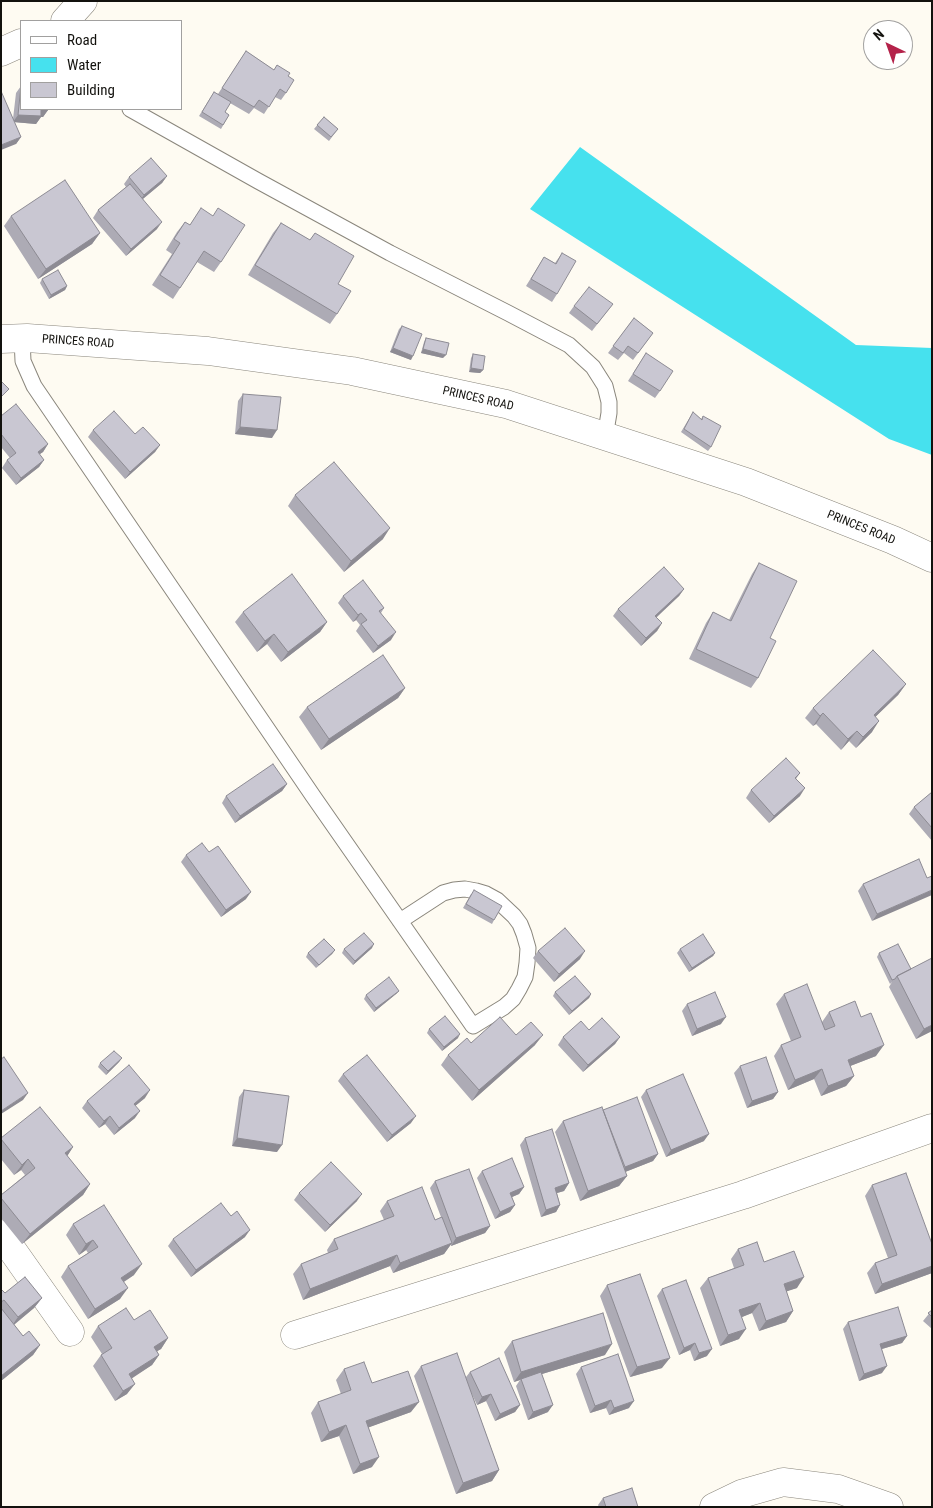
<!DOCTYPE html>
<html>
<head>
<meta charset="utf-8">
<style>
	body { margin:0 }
	#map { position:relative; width:933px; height:1508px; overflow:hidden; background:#fefbf2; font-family:"Roboto Condensed",sans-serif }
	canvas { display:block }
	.frame { position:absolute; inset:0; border:2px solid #13120e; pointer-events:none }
	.legend { position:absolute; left:20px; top:20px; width:162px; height:90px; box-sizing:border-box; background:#fff; border:1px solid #a1a09f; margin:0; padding:6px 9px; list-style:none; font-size:15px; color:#13120e }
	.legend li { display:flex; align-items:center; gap:10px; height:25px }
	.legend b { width:25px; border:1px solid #a1a09f }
	.north { position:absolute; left:863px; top:20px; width:50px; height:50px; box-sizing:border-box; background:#fff; border:1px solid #a1a09f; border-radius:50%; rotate:318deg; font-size:14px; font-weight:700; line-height:20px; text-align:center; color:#13120e }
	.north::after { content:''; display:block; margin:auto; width:18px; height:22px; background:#b4224a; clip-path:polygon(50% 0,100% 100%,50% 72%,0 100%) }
</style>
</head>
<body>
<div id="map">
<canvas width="933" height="1508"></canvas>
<div class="frame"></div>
<ul class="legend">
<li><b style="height:6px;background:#fff"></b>Road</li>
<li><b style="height:14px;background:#46e1ee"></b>Water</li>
<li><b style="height:14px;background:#c9c7d2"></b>Building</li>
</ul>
<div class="north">N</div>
</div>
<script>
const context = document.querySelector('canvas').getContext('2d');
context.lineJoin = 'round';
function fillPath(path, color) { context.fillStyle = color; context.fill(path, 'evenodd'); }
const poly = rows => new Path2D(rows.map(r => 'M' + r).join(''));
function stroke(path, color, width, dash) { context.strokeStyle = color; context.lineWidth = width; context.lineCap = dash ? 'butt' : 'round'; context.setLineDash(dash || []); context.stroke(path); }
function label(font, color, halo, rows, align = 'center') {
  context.font = font + ' "Roboto Condensed",sans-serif'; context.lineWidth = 4.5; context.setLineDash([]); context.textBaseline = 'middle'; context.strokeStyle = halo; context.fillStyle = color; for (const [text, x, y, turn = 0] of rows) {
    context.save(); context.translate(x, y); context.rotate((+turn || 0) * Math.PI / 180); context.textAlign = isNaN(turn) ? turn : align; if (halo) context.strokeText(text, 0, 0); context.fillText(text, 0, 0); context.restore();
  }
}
const water = poly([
	[580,147,856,345,932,348,932,455,889,439,530,209]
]);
const service = poly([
	[130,109,258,181,390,253,508,313,569,345,593,367,605,386,609,402,609,413,607,425,602,435],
	[22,338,23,361,34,386,313,796,400,921,473,1026,504,1007,513,999,519,989,525,977,527,963,528,948,524,934,520,924,514,916,497,900,486,894,476,891,465,889,454,890,443,893,400,921]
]);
const minor = poly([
	[65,21,83,1],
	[1,52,21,43],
	[1,1234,70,1332],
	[295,1335,743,1195,932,1128],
	[714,1507,741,1494,783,1482,838,1489,889,1507]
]);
const primary = poly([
	[1,339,27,338,208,351,352,371,506,404,746,482,893,540,932,558]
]);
const wall = poly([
	[246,51,274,70,277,65,288,76,286,93,281,100,275,97,264,114,254,108,249,114,230,103,225,112,229,115,221,129,199,116,214,92,218,94],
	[21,86,48,110,43,117,41,117,36,124,14,122,21,137,16,144,13,119,16,93],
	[324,117,338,129,329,141,314,129],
	[167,176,162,183,143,199,157,229,126,256,93,218,98,210,126,187,124,184,129,177],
	[201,208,221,262,214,272,197,262,173,299,152,285,172,254,166,250,177,232,185,222,190,225],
	[11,216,100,233,92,244,38,279,4,226],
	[281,223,310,240,315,233,338,284,337,314,330,324,248,275,273,233],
	[562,253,557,294,552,302,526,286,544,257,555,263],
	[42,279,67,286,65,290,49,299,40,283],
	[613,304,592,331,569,313,574,306],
	[634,318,653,333,633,360,624,353,618,360,608,353],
	[402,326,411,360,390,352,399,329],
	[426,338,443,358,421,353,424,342],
	[646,353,660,391,655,398,628,381],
	[473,354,483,370,480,373,469,372,471,358],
	[243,394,272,438,235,434,238,401],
	[693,412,701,419,703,416,711,447,708,451,681,432],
	[1,416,48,444,43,452,39,454,44,460,39,467,16,485,2,468,7,460,10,458,1,447],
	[93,430,135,434,160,445,155,452,125,479,88,437],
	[295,495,383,539,344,572,288,506],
	[759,563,770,638,758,678,751,688,689,659,706,623,713,612,729,620,752,574],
	[684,589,679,596,656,618,662,623,657,631,641,646,613,616,618,609],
	[343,596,384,608,381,613,391,640,373,653,356,631,360,625,356,620,353,622,338,603],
	[243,612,327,622,320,632,281,662,267,644,257,652,235,622],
	[906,684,898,695,875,717,872,732,856,748,849,741,841,750,816,724,813,726,805,718,813,708],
	[405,688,398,698,321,750,299,717,307,707],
	[800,773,796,779,800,796,769,823,746,798,751,790],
	[287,784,282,791,235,823,222,803,226,796],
	[932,792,932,841,909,814,914,807],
	[209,852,246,899,221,917,181,862,186,855],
	[919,859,872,921,858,891,863,884],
	[471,894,494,920,492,924,463,908],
	[372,948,353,965,342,953,344,949],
	[680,949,715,953,713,956,689,972,677,953],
	[335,950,332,954,316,968,306,957,308,953],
	[538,951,580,959,554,982,533,958],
	[879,953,911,969,932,1031,916,1039,889,987,892,982,890,984,877,957],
	[399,991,396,994,374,1012,364,999,366,995],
	[555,992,591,994,589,998,569,1015,553,996],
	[784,994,822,1022,829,1012,876,1056,850,1066,854,1076,846,1086,821,1096,814,1079,788,1090,774,1056,781,1045,791,1041,776,1004],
	[687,1004,721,1024,692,1036,682,1011],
	[429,1029,458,1038,442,1051,427,1033],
	[589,1030,620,1037,615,1044,583,1072,558,1045,563,1037],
	[516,1035,535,1045,472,1101,441,1065,448,1055,471,1043],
	[122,1058,119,1062,106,1075,98,1067,100,1063],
	[740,1066,778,1092,773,1099,747,1108,734,1073],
	[343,1074,411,1123,387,1142,338,1081],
	[244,1090,277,1152,232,1146,239,1097],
	[646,1090,704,1141,666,1157,641,1097],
	[145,1098,135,1106,135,1118,114,1135,105,1124,99,1128,82,1108,87,1101],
	[603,1110,658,1154,653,1161,625,1172,627,1176,619,1186,580,1201,555,1132,563,1121],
	[1,1138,73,1147,67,1156,90,1184,83,1195,22,1244,1,1218,1,1195,25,1175,21,1170,14,1175,1,1159],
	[525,1138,569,1183,564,1191,557,1193,560,1205,556,1212,541,1217,520,1145],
	[482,1171,524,1187,519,1194,512,1197,515,1205,510,1212,495,1219,477,1178],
	[435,1181,490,1226,485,1233,451,1246,451,1244,444,1254,393,1273,390,1266,303,1300,293,1274,301,1264,328,1253,327,1250,334,1239,384,1220,380,1211,387,1201,435,1220,441,1217,430,1188],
	[872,1185,932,1244,932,1273,875,1294,867,1273,875,1263,888,1258,865,1196],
	[299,1193,357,1201,325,1232,294,1200],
	[104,1205,134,1275,124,1282,120,1299,88,1319,61,1277,68,1266,88,1253,86,1250,79,1255,66,1235,73,1224],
	[245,1237,191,1277,168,1246,173,1239],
	[738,1249,764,1262,797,1288,786,1291,793,1311,786,1322,759,1331,752,1313,742,1317,739,1339,720,1346,700,1288,708,1278,734,1268,731,1259],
	[607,1285,662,1368,630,1377,600,1296],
	[1,1289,5,1293,42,1298,34,1308,14,1325,23,1336,40,1345,33,1355,1,1381],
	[662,1289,707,1356,694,1361,690,1350,679,1355,657,1296],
	[932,1310,932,1329,923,1321],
	[134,1320,168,1338,161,1349,157,1351,159,1355,152,1365,131,1378,127,1394,115,1401,93,1366,101,1355,102,1354,91,1337,98,1326],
	[848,1322,907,1336,902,1343,882,1349,882,1373,859,1381,843,1329],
	[512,1341,605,1355,542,1374,548,1412,528,1420,516,1386,520,1380,514,1382,504,1352],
	[421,1366,466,1377,470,1372,520,1405,515,1412,495,1421,486,1401,477,1405,471,1392,499,1470,492,1481,456,1494,414,1376],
	[581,1367,629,1408,609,1415,606,1408,590,1413,576,1374],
	[344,1369,372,1383,411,1412,369,1427,372,1467,353,1474,339,1436,321,1442,311,1413,318,1402,341,1394,336,1380],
	[603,1498,638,1507,599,1507,598,1505]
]);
const shadedWall = poly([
	[41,109,48,110,43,117,41,117,36,124,13,122,18,115],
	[21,137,16,144,1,150,1,145],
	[167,176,162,183,139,202,144,195],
	[162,222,157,229,126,256,131,249],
	[100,233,92,244,38,279,46,269],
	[67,286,65,290,49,299,51,295],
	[393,348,413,356,411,360,390,352],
	[423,349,446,355,443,358,421,353],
	[471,368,483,370,480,373,469,372],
	[240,427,277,430,272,438,235,434],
	[48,444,43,452,33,459,38,452],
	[160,445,155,452,125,479,130,472],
	[44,460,39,467,16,485,21,478],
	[390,528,383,539,344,572,351,561],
	[684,589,679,596,650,623,655,616],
	[361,613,356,620,353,622,358,615],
	[327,622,320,632,281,662,288,652],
	[662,623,657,631,641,646,646,638],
	[396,632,391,640,373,653,378,646],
	[274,634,267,644,257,652,265,641],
	[906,684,898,695,866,726,874,715],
	[405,688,398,698,321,750,329,739],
	[823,713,816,724,813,726,820,716],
	[879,721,872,732,856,748,863,737],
	[857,731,849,741,841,750,848,739],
	[287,784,282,791,235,823,240,816],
	[805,788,800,796,769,823,774,816],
	[932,890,932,895,872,921,877,914],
	[251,892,246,899,221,917,226,910],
	[374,944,372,948,353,965,355,961],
	[335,950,332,954,316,968,319,965],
	[585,951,580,959,554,982,559,974],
	[715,953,713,956,689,972,692,968],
	[399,991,396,994,374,1012,376,1008],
	[591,994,589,998,569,1015,572,1011],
	[726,1017,721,1024,692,1036,697,1029],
	[932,1025,932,1031,916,1039,924,1029],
	[460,1034,458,1038,442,1051,444,1047],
	[543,1035,535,1045,472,1101,479,1090],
	[620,1037,615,1044,583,1072,588,1065],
	[884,1045,876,1056,840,1070,848,1060],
	[122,1058,119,1062,106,1075,108,1071],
	[822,1069,814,1079,788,1090,795,1080],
	[854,1076,846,1086,821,1096,828,1086],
	[150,1090,145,1098,129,1111,134,1104],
	[778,1092,773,1099,747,1108,752,1101],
	[28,1093,23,1100,1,1114,1,1111],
	[140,1111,135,1118,114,1135,119,1128],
	[110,1116,105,1124,99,1128,104,1121],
	[416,1116,411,1123,387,1142,392,1135],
	[709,1134,704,1141,666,1157,671,1150],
	[237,1138,282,1145,277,1152,232,1146],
	[73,1147,66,1158,65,1153],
	[658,1154,653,1161,620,1174,625,1167],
	[28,1159,21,1170,14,1175,22,1165],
	[627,1176,619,1186,580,1201,588,1191],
	[569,1183,564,1191,550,1195,555,1188],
	[90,1184,83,1195,22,1244,30,1234],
	[524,1187,519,1194,505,1200,510,1193],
	[362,1194,357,1201,325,1232,330,1225],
	[515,1205,510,1212,495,1219,500,1212],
	[560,1205,556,1212,541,1217,546,1210],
	[490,1226,485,1233,451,1246,456,1238],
	[250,1230,245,1237,191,1277,196,1270],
	[93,1240,86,1250,79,1255,86,1244],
	[452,1243,444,1254,393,1273,400,1263],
	[397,1255,390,1266,303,1300,310,1289],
	[142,1264,134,1275,114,1288,121,1278],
	[932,1266,932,1273,875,1294,882,1284],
	[804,1277,797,1288,776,1295,784,1284],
	[128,1288,120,1299,88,1319,95,1309],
	[42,1298,34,1308,11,1327,18,1317],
	[760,1303,752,1313,732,1321,739,1310],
	[793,1311,786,1322,759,1331,766,1321],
	[746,1329,739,1339,720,1346,728,1335],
	[907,1336,902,1343,875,1351,880,1344],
	[168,1338,161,1349,147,1357,154,1347],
	[695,1343,690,1350,679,1355,684,1348],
	[612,1344,605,1355,522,1380,521,1379,520,1380,514,1382,521,1372],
	[40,1345,33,1355,1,1381,1,1376],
	[712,1349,707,1356,694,1361,699,1353],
	[159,1355,152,1365,122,1385,129,1374],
	[670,1358,662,1368,630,1377,637,1367],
	[887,1366,882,1373,859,1381,864,1374],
	[135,1384,127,1394,115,1401,123,1391],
	[491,1394,486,1401,477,1405,482,1397],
	[611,1400,606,1408,590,1413,595,1406],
	[634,1401,629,1408,609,1415,614,1408],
	[419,1402,411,1412,359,1431,366,1421],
	[520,1405,515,1412,495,1421,500,1414],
	[553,1405,548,1412,528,1420,533,1412],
	[346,1425,339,1436,321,1442,329,1432],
	[379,1457,372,1467,353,1474,360,1464],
	[499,1470,492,1481,456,1494,463,1483]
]);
const building = poly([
	[246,51,274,70,277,65,290,73,288,76,294,80,286,93,280,89,269,107,259,100,254,107,222,88,246,51],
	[21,86,21,109,48,109,48,110,41,109,41,116,18,115,21,86],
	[1,91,21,137,1,145,1,91],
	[214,92,231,102,225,112,229,115,223,125,202,112,214,92],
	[324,117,338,129,331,137,317,125,324,117],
	[151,158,167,176,144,195,129,177,151,158],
	[65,180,100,233,46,269,11,216,65,180],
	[130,184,162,222,131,249,98,210,130,184],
	[201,208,213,216,218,208,245,225,221,262,204,251,180,288,160,275,180,243,174,239,185,222,190,225,201,208],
	[281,223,310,240,315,233,354,256,338,284,351,291,337,314,255,265,281,223],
	[562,253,576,261,557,294,531,279,544,257,556,264,562,253],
	[58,270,67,286,51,295,42,279,58,270],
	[589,287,613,304,597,324,574,306,589,287],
	[634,318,653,333,638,353,628,346,623,353,613,346,634,318],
	[402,326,422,334,413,356,393,348,402,326],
	[426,338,449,343,446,355,423,349,426,338],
	[646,353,673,371,660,391,633,374,646,353],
	[473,354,485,356,483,370,471,368,473,354],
	[1,381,9,389,1,397,1,381],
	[243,394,281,397,277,430,240,427,243,394],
	[16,404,48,444,38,452,44,460,21,478,7,460,16,453,1,434,1,416,16,404],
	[114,411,135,434,143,427,160,445,130,472,93,430,114,411],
	[693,412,702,420,703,416,721,426,711,447,684,429,693,412],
	[334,462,390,528,351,561,295,495,334,462],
	[759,563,797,581,770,638,776,641,758,678,696,649,713,612,731,621,759,563],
	[664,567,684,589,655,616,662,623,646,638,618,609,664,567],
	[292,574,327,622,288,652,274,634,265,641,243,612,292,574],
	[363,580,384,608,379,611,396,632,378,646,361,624,367,620,361,613,358,615,343,596,363,580],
	[873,650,906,684,874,715,879,721,863,737,857,731,848,739,823,713,820,716,813,708,873,650],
	[383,655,405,688,329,739,307,707,383,655],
	[786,758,800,773,795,778,805,788,774,816,751,790,786,758],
	[273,764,287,784,240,816,226,796,273,764],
	[932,792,932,828,914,807,932,792],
	[202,843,209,852,218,846,251,892,226,910,186,855,202,843],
	[919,859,927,878,932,876,932,890,877,914,863,884,919,859],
	[474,890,502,906,494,920,466,904,474,890],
	[565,928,585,951,559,974,538,951,565,928],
	[364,933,374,944,355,961,344,949,364,933],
	[703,934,715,953,692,968,680,949,703,934],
	[324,939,335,950,319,965,308,953,324,939],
	[898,944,911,969,897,976,895,979,892,980,879,953,898,944],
	[932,958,932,1025,924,1029,897,976,932,958],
	[575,976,591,994,572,1011,555,992,575,976],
	[389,977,399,991,376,1008,366,995,389,977],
	[807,984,825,1030,835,1026,829,1012,855,1001,861,1017,871,1013,884,1045,848,1060,854,1076,828,1086,822,1069,795,1080,781,1045,801,1037,784,994,807,984],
	[715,992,726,1017,697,1029,687,1004,715,992],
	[445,1016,460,1034,444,1047,429,1029,445,1016],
	[500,1017,516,1035,531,1022,543,1035,479,1090,448,1055,467,1038,471,1043,500,1017],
	[602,1018,620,1037,588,1065,563,1037,581,1021,589,1030,602,1018],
	[114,1051,122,1058,108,1071,100,1063,114,1051],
	[367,1055,416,1116,392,1135,343,1074,367,1055],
	[4,1057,28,1093,1,1111,1,1059,4,1057],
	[766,1057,778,1092,752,1101,740,1066,766,1057],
	[129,1065,150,1090,134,1104,140,1111,119,1128,110,1116,104,1121,87,1101,129,1065],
	[683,1074,709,1134,671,1150,646,1090,683,1074],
	[244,1090,289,1096,282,1145,237,1138,244,1090],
	[637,1097,658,1154,625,1167,603,1110,637,1097],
	[40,1107,73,1147,65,1153,90,1184,30,1234,1,1198,1,1195,35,1168,28,1159,22,1165,1,1139,1,1138,40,1107],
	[602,1107,627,1176,588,1191,563,1121,602,1107],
	[552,1129,569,1183,555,1188,560,1205,546,1210,525,1138,552,1129],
	[512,1158,524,1187,510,1193,515,1205,500,1212,482,1171,512,1158],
	[331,1162,362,1194,330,1225,299,1193,331,1162],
	[469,1169,490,1226,456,1238,435,1181,469,1169],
	[906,1173,932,1244,932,1266,882,1284,875,1263,897,1255,872,1185,906,1173],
	[422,1187,435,1220,442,1217,452,1243,400,1263,397,1255,310,1289,301,1264,338,1249,334,1239,394,1216,387,1201,422,1187],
	[221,1203,231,1216,237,1211,250,1230,196,1270,173,1239,221,1203],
	[104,1205,142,1264,121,1278,128,1288,95,1309,68,1266,98,1247,93,1240,86,1244,73,1224,104,1205],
	[757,1242,764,1262,794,1251,804,1277,784,1284,793,1311,766,1321,760,1303,739,1310,746,1329,728,1335,708,1278,744,1265,738,1249,757,1242],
	[640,1274,670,1358,637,1367,607,1285,640,1274],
	[25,1277,42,1298,18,1317,4,1300,1,1302,1,1289,5,1293,25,1277],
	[686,1280,712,1349,699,1353,695,1343,684,1348,662,1289,686,1280],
	[898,1307,907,1336,880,1344,887,1366,864,1374,848,1322,898,1307],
	[1,1308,23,1336,29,1331,40,1345,1,1376,1,1308],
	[126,1308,134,1320,150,1310,168,1338,154,1347,159,1355,129,1374,135,1384,123,1391,101,1355,112,1348,98,1326,126,1308],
	[932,1310,932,1317,928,1313,932,1310],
	[603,1313,612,1344,521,1372,512,1341,603,1313],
	[457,1353,499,1470,463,1483,421,1366,457,1353],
	[618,1354,634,1401,614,1408,611,1400,595,1406,581,1367,618,1354],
	[499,1358,520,1405,500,1414,491,1394,482,1397,470,1372,499,1358],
	[364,1362,372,1383,408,1371,419,1402,366,1421,379,1457,360,1464,346,1425,329,1432,318,1402,351,1390,344,1369,364,1362],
	[541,1372,553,1405,533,1412,521,1379,541,1372],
	[632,1488,638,1507,606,1507,603,1498,632,1488]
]);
const streetNames = [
	["PRINCES ROAD",78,342,4],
	["PRINCES ROAD",478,399,13],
	["PRINCES ROAD",861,528,22]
];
fillPath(water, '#46e1ee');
stroke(service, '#8a867c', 17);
stroke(minor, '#8a867c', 29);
stroke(primary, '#8a867c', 29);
stroke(service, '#fff', 15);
stroke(minor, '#fff', 28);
stroke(primary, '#fff', 28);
fillPath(wall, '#adabb5');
fillPath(shadedWall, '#8d8b93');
fillPath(building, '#c9c7d2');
stroke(building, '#8d8b93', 1);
label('12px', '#13120e', '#fff', streetNames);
</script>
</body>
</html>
